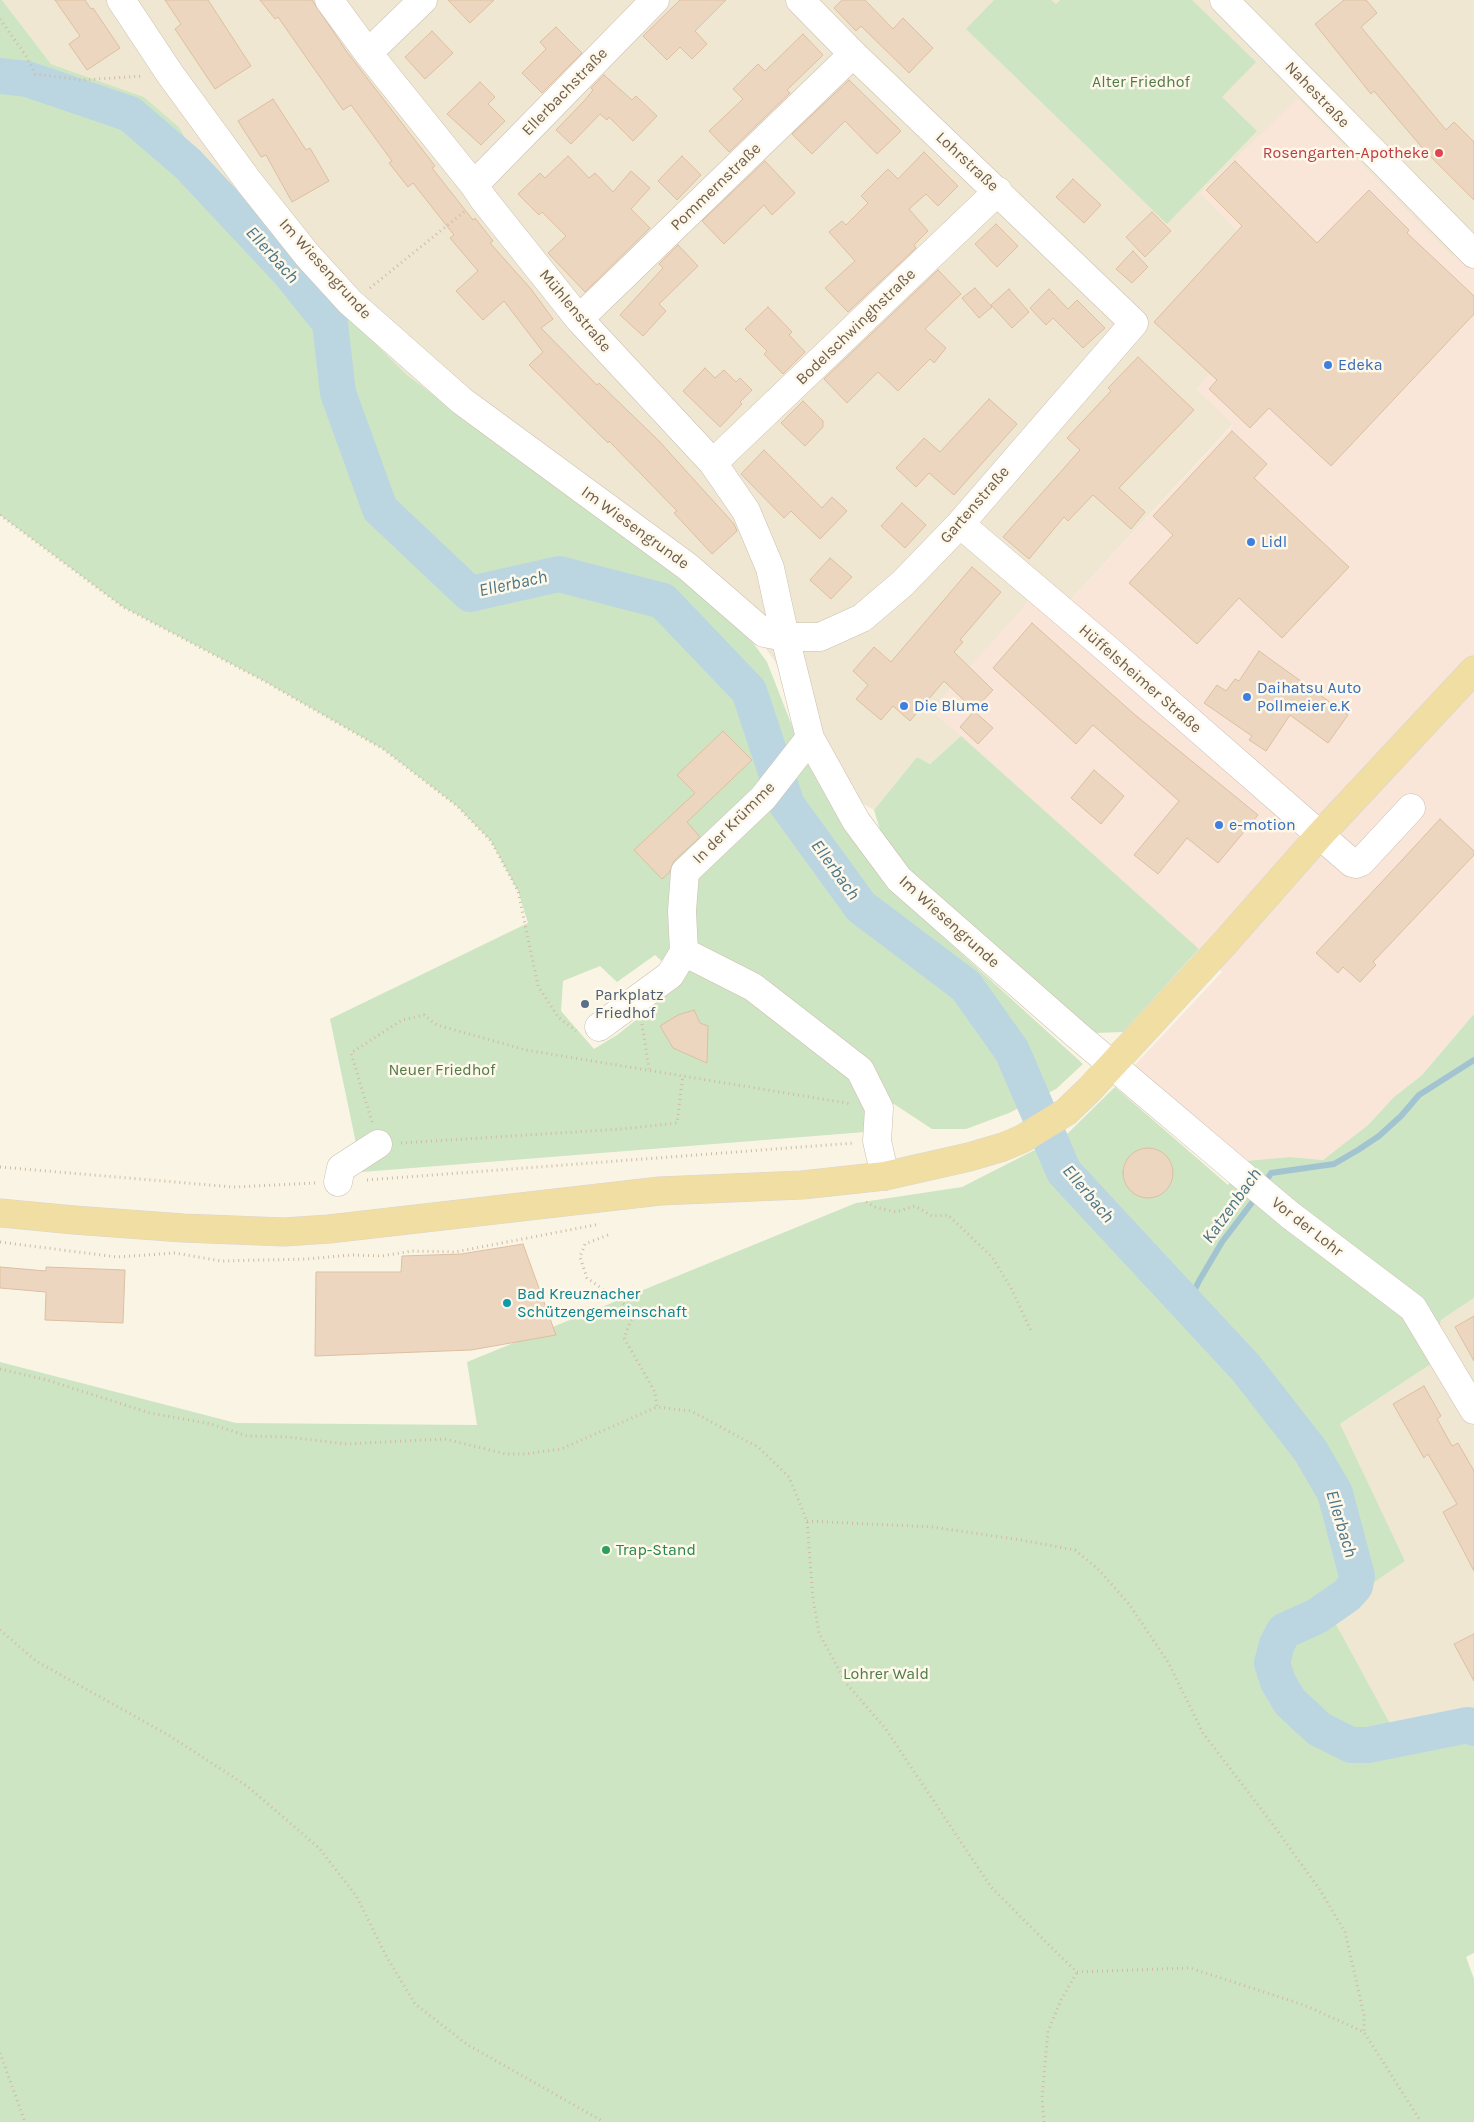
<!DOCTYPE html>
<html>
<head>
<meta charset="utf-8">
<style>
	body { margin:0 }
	canvas { display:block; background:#f9f4e4 }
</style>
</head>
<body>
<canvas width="1474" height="2122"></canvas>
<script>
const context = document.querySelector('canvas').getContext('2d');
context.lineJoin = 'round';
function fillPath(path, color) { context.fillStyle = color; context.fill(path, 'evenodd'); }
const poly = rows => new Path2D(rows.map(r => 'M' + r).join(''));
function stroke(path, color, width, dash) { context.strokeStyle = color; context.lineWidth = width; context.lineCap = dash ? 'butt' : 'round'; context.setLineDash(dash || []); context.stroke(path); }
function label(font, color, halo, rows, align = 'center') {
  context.font = font + ' Karla,sans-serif'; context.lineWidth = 5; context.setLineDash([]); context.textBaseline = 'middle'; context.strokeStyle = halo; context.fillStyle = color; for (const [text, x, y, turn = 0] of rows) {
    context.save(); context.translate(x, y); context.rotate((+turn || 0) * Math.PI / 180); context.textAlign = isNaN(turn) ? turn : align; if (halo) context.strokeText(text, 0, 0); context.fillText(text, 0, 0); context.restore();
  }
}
const residential = poly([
	[2,0,1474,0,1474,237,1453,258,1297,99,1290,286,1233,424,1067,604,931,710,961,736,930,764,917,757,874,810,831,786,794,717,776,663,757,636,407,375,205,173,179,127,144,97,51,64],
	[1474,1298,1474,1719,1398,1738,1330,1613,1405,1561,1339,1425,1431,1364,1441,1320]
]);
const commercial = poly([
	[1297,99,1453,258,1474,237,1474,1014,1422,1075,1394,1097,1368,1125,1323,1160,1290,1157,1245,1161,1132,1068,1222,972,1199,949,931,710,1044,584,1067,604,1233,425,1196,389,1290,286,1200,193]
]);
const green = poly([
	[0,0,2,0,51,64,144,97,179,127,205,173,281,253,318,286,407,375,718,605,751,640,767,662,792,726,837,814,886,885,1083,1064,1056,1089,1009,1113,966,1129,932,1129,894,1104,867,1118,865,1132,362,1172,330,1019,528,923,518,891,491,841,457,806,383,749,264,681,123,607,0,515],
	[655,955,667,966,693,966,641,1016,617,1035,594,1049,561,1011,563,981,600,966,617,982],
	[994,0,1051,0,1056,4,1060,0,1192,0,1256,62,1222,97,1257,131,1167,224,966,29],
	[961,736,1199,949,1123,1032,1095,1033,913,878,884,843,874,810,917,757,930,764],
	[1474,1014,1474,1298,1441,1320,1431,1364,1340,1424,1405,1561,1330,1613,1398,1738,1474,1719,1474,1953,1466,1957,1474,1979,1474,2122,0,2122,0,1362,236,1423,477,1425,467,1362,856,1203,962,1187,1068,1133,1115,1087,1228,1185,1245,1161,1290,1157,1323,1160,1368,1125,1394,1097,1422,1075]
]);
const stream = poly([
	[1263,1186,1271,1173,1334,1164,1358,1150,1379,1136,1401,1116,1419,1095,1474,1060],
	[1187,1306,1199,1281,1222,1242,1257,1196]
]);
const river = poly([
	[0,76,27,79,130,114,188,164,289,272,330,323,338,393,380,509,470,594,559,574,663,601,749,691,787,805,861,907,966,986,1012,1051,1064,1172,1246,1368,1310,1450,1335,1493,1357,1576,1355,1586,1347,1595,1317,1616,1284,1631,1277,1644,1272,1663,1278,1682,1290,1702,1319,1729,1351,1745,1368,1745,1468,1725,1474,1728]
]);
const building = poly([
	[55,0,85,0,91,9,93,8,120,48,87,70,69,44,80,36,55,0],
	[165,0,208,0,251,66,215,89,175,29,181,24,165,0],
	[260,0,312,0,347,52,435,166,432,168,473,220,475,218,493,241,490,243,531,289,553,319,541,328,597,385,599,383,659,441,734,524,737,531,712,554,674,513,677,511,609,441,608,443,529,365,543,352,504,301,483,320,456,291,478,271,450,238,454,235,413,183,408,187,389,163,392,161,351,105,343,110,278,17,275,19,260,0],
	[448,0,494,0,470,23,448,0],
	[680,0,726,0,695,31,707,44,692,59,680,47,667,60,643,36,680,0],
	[842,0,865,0,893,29,903,18,933,48,909,73,861,26,856,31,834,8,842,0],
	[1344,0,1366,0,1377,13,1361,27,1446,130,1454,122,1474,142,1474,200,1425,151,1374,91,1371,94,1315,24,1344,0],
	[556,27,582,53,542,93,522,73,546,49,540,42,556,27],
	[432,31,453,53,425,79,405,57,432,31],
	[803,34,823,55,787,90,790,93,729,152,709,131,743,99,733,89,758,64,765,71,803,34],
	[604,75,632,100,636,96,657,116,633,141,609,117,607,120,600,114,571,144,556,130,585,100,593,90,591,88,604,75],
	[849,80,901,131,877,154,845,121,812,154,792,134,849,80],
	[480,82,495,97,488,104,505,121,481,145,447,114,480,82],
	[273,99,306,150,310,148,329,181,292,202,266,155,261,157,238,121,273,99],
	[924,152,958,186,938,206,926,194,909,209,928,231,914,245,916,248,848,312,825,288,855,261,829,232,842,221,846,225,868,203,861,196,888,169,898,179,924,152],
	[568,156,589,178,595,173,613,192,631,171,650,188,631,209,650,228,585,292,548,253,566,236,542,212,539,215,518,194,540,173,545,178,568,156],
	[682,156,701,175,677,200,658,181,682,156],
	[765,161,795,193,772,215,764,205,724,244,702,221,765,161],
	[1235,161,1317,243,1369,190,1409,230,1407,233,1474,296,1474,314,1331,466,1269,408,1250,428,1209,389,1217,380,1154,322,1242,226,1206,190,1235,161],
	[1073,179,1101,205,1084,223,1056,197,1073,179],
	[1152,212,1171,231,1145,257,1126,237,1152,212],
	[996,224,1018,246,997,267,975,244,996,224],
	[678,245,698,266,659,304,666,311,643,336,620,315,663,268,659,264,678,245],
	[1133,251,1148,267,1132,283,1116,269,1133,251],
	[938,270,961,294,925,329,946,348,934,363,930,359,898,391,878,372,847,403,824,379,938,270],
	[975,288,992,307,979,318,962,298,975,288],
	[1009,289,1029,312,1012,328,991,305,1009,289],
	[1049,289,1068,309,1077,300,1105,328,1083,348,1053,318,1046,325,1030,308,1049,289],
	[768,307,792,332,789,335,805,352,783,374,764,354,767,351,745,329,768,307],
	[1138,357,1194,410,1119,488,1145,512,1131,529,1093,495,1068,521,1064,517,1029,559,1003,537,1080,450,1067,438,1111,391,1108,388,1138,357],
	[705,368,715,378,724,370,736,382,740,378,752,390,740,402,742,404,720,427,683,391,705,368],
	[989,399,1017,424,954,495,929,473,916,487,896,468,924,438,940,452,989,399],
	[803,401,823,421,823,427,805,446,781,423,803,401],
	[1232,431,1267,464,1254,478,1349,567,1282,638,1239,598,1197,644,1129,583,1173,535,1153,516,1232,431],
	[764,450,822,508,832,497,847,511,820,539,791,511,784,518,741,474,764,450],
	[902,503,926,525,905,548,881,526,902,503],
	[830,558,852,577,831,599,810,580,830,558],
	[972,567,1001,592,960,640,963,642,954,652,993,690,974,710,944,681,910,721,893,706,881,720,856,699,868,685,853,671,874,647,891,662,972,567],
	[1032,623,1134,714,1258,815,1218,863,1187,838,1158,874,1134,855,1179,801,1093,725,1076,744,993,668,1032,623],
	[1259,651,1348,715,1328,743,1290,715,1266,751,1249,740,1252,736,1204,703,1217,685,1226,691,1235,679,1239,681,1259,651],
	[974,711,993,728,978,744,960,727,974,711],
	[723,731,752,760,687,822,700,837,674,861,669,873,662,879,634,850,695,793,677,775,723,731],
	[1094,770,1124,796,1101,824,1071,798,1094,770],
	[1440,819,1474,851,1474,855,1373,962,1376,965,1360,982,1343,967,1338,973,1316,953,1440,819],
	[694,1010,700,1023,708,1026,707,1063,673,1048,660,1026,678,1015,694,1010],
	'1123 1173a25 25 0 1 1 50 0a25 25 0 1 1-50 0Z',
	[523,1244,556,1335,471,1350,315,1356,316,1272,401,1272,402,1256,461,1254,523,1244],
	[0,1267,46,1271,46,1267,125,1270,123,1323,45,1320,46,1292,0,1288,0,1267],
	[1474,1316,1474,1361,1455,1327,1474,1316],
	[1424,1386,1441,1416,1437,1419,1452,1446,1458,1443,1474,1471,1474,1571,1443,1512,1457,1504,1428,1454,1424,1458,1393,1404,1424,1386],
	[1474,1634,1474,1681,1454,1644,1474,1634]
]);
const path = poly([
	[0,19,26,56,35,74,82,80,143,76],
	[370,288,464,212],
	[0,515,123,607,264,681,383,749,457,806,491,841,518,891,538,986,558,1017,576,1031],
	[642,1024,649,1069],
	[372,1122,351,1053,402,1020,424,1015,437,1025,526,1050,852,1104],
	[401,1143,622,1129,677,1123,683,1075],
	[0,1167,233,1187,316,1183],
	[367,1180,854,1143],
	[866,1202,875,1207,896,1212,915,1206,932,1216,948,1215,992,1257,1011,1288,1032,1333],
	[608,1235,585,1244,580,1257,587,1278,624,1304,633,1315,624,1338,655,1392,657,1407],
	[0,1242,117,1257,175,1253,221,1261,306,1259,351,1255,382,1256,412,1251,455,1252,600,1224],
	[0,1369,47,1380,150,1413,211,1424,247,1436,287,1437,347,1444,445,1439,506,1454,525,1454,561,1449,657,1407,691,1411,728,1431,758,1447,789,1477,807,1521,813,1599,819,1633,846,1683,885,1728,991,1887,1058,1954,1077,1972,1190,1968,1304,2005,1364,2032,1421,2122],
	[807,1521,932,1527,1015,1539,1075,1550,1098,1569,1129,1604,1168,1662,1203,1733,1274,1826,1320,1890,1345,1932,1364,2015,1364,2031],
	[0,1630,36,1661,170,1736,247,1786,319,1848,357,1897,385,1954,415,2004,468,2045,604,2122],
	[0,2053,25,2122],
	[1044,2122,1042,2098,1048,2031,1062,1998,1077,1972]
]);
const minor = poly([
	[121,0,170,74,249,182,308,256,350,302,462,401,688,567,764,633,785,637,810,738,856,821,899,879,1078,1036,1241,1174,1290,1215,1413,1308,1474,1410],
	[329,0,368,53,474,185,484,200,579,319,713,463,746,511,770,568,785,637,820,637,862,618,903,583,960,524,1134,323,853,54,800,0],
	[1224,0,1474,254],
	[368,53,423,0],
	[474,185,655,0],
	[579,319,853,54],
	[713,463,998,191],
	[960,524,1106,648,1352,863,1356,864,1361,862,1411,808],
	[684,952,753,987,860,1070,879,1108,877,1141,885,1176],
	[599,1027,670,975,684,952,682,911,685,872,763,798,810,738],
	[338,1182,341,1168,378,1144]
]);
const major = poly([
	[0,1213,74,1220,183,1228,284,1232,329,1229,660,1191,802,1185,885,1176,969,1157,1003,1147,1022,1139,1066,1112,1089,1090,1223,945,1319,836,1474,670]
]);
const markers = [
	[1439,153,5,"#e0444e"],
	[1328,365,5,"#3f7fe0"],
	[1251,542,5,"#3f7fe0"],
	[1247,697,5,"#3f7fe0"],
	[904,706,5,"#3f7fe0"],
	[1219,825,5,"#3f7fe0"],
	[585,1004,5,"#5c6f8a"],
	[507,1303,5,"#0f9aa8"],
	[606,1550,5,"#2e9e5b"]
];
const parkNames = [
	["Alter Friedhof",1141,82],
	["Neuer Friedhof",442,1070],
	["Lohrer Wald",886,1674]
];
const streetNames = [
	["Ellerbachstraße",565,92,-46],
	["Nahestraße",1317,95,46],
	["Lohrstraße",967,162,43],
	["Pommernstraße",716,187,-44],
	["Im Wiesengrunde",325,269,48],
	["Mühlenstraße",575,311,50],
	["Bodelschwinghstraße",856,327,-44],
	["Gartenstraße",975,505,-49],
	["Im Wiesengrunde",635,528,36],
	["Hüffelsheimer Straße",1140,679,41],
	["In der Krümme",734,823,-45],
	["Im Wiesengrunde",949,922,42],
	["Vor der Lohr",1307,1227,38]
];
const healthNames = [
	["Rosengarten-Apotheke",1429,153]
];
const shopNames = [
	["Edeka",1338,365],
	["Lidl",1261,542],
	["Daihatsu Auto",1257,688],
	["Pollmeier e.K",1257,706],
	["Die Blume",914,706],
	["e-motion",1229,825]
];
const serviceNames = [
	["Parkplatz",595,995],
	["Friedhof",595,1013]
];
const cultureNames = [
	["Bad Kreuznacher",517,1294],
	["Schützengemeinschaft",517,1312]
];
const leisureNames = [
	["Trap-Stand",616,1550]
];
const waterNames = [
	["Ellerbach",272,255,48],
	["Ellerbach",513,584,-12],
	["Ellerbach",835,870,54],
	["Ellerbach",1088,1194,50],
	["Katzenbach",1232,1206,-54],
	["Ellerbach",1341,1524,73]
];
fillPath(residential, '#f0e7d3');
fillPath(commercial, '#f9e6d9');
fillPath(green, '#cee5c4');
stroke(stream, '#a2c4d1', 6);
stroke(river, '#bbd6e1', 36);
fillPath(building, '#ecd6bf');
stroke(building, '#ddbfa1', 1);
stroke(minor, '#ccbfaf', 29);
stroke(major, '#dad5d1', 29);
stroke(path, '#d0baa2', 3, [1, 4]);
stroke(minor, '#fff', 28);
stroke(major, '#f1dea3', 28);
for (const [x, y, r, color] of markers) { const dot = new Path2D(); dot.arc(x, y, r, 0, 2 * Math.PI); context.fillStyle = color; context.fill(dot); stroke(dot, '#fdf8ea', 2); }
label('16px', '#527a49', '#fdf8ea', parkNames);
label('16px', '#6f5d4d', '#fdf8ea', streetNames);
label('16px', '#be3a42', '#fdf8ea', healthNames, 'right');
label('16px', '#366cbe', '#fdf8ea', shopNames, 'left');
label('16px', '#4e5e75', '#fdf8ea', serviceNames, 'left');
label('16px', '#0d838f', '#fdf8ea', cultureNames, 'left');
label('16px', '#27864d', '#fdf8ea', leisureNames, 'left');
label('italic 18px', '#4c7687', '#fdf8ea', waterNames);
</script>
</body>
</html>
